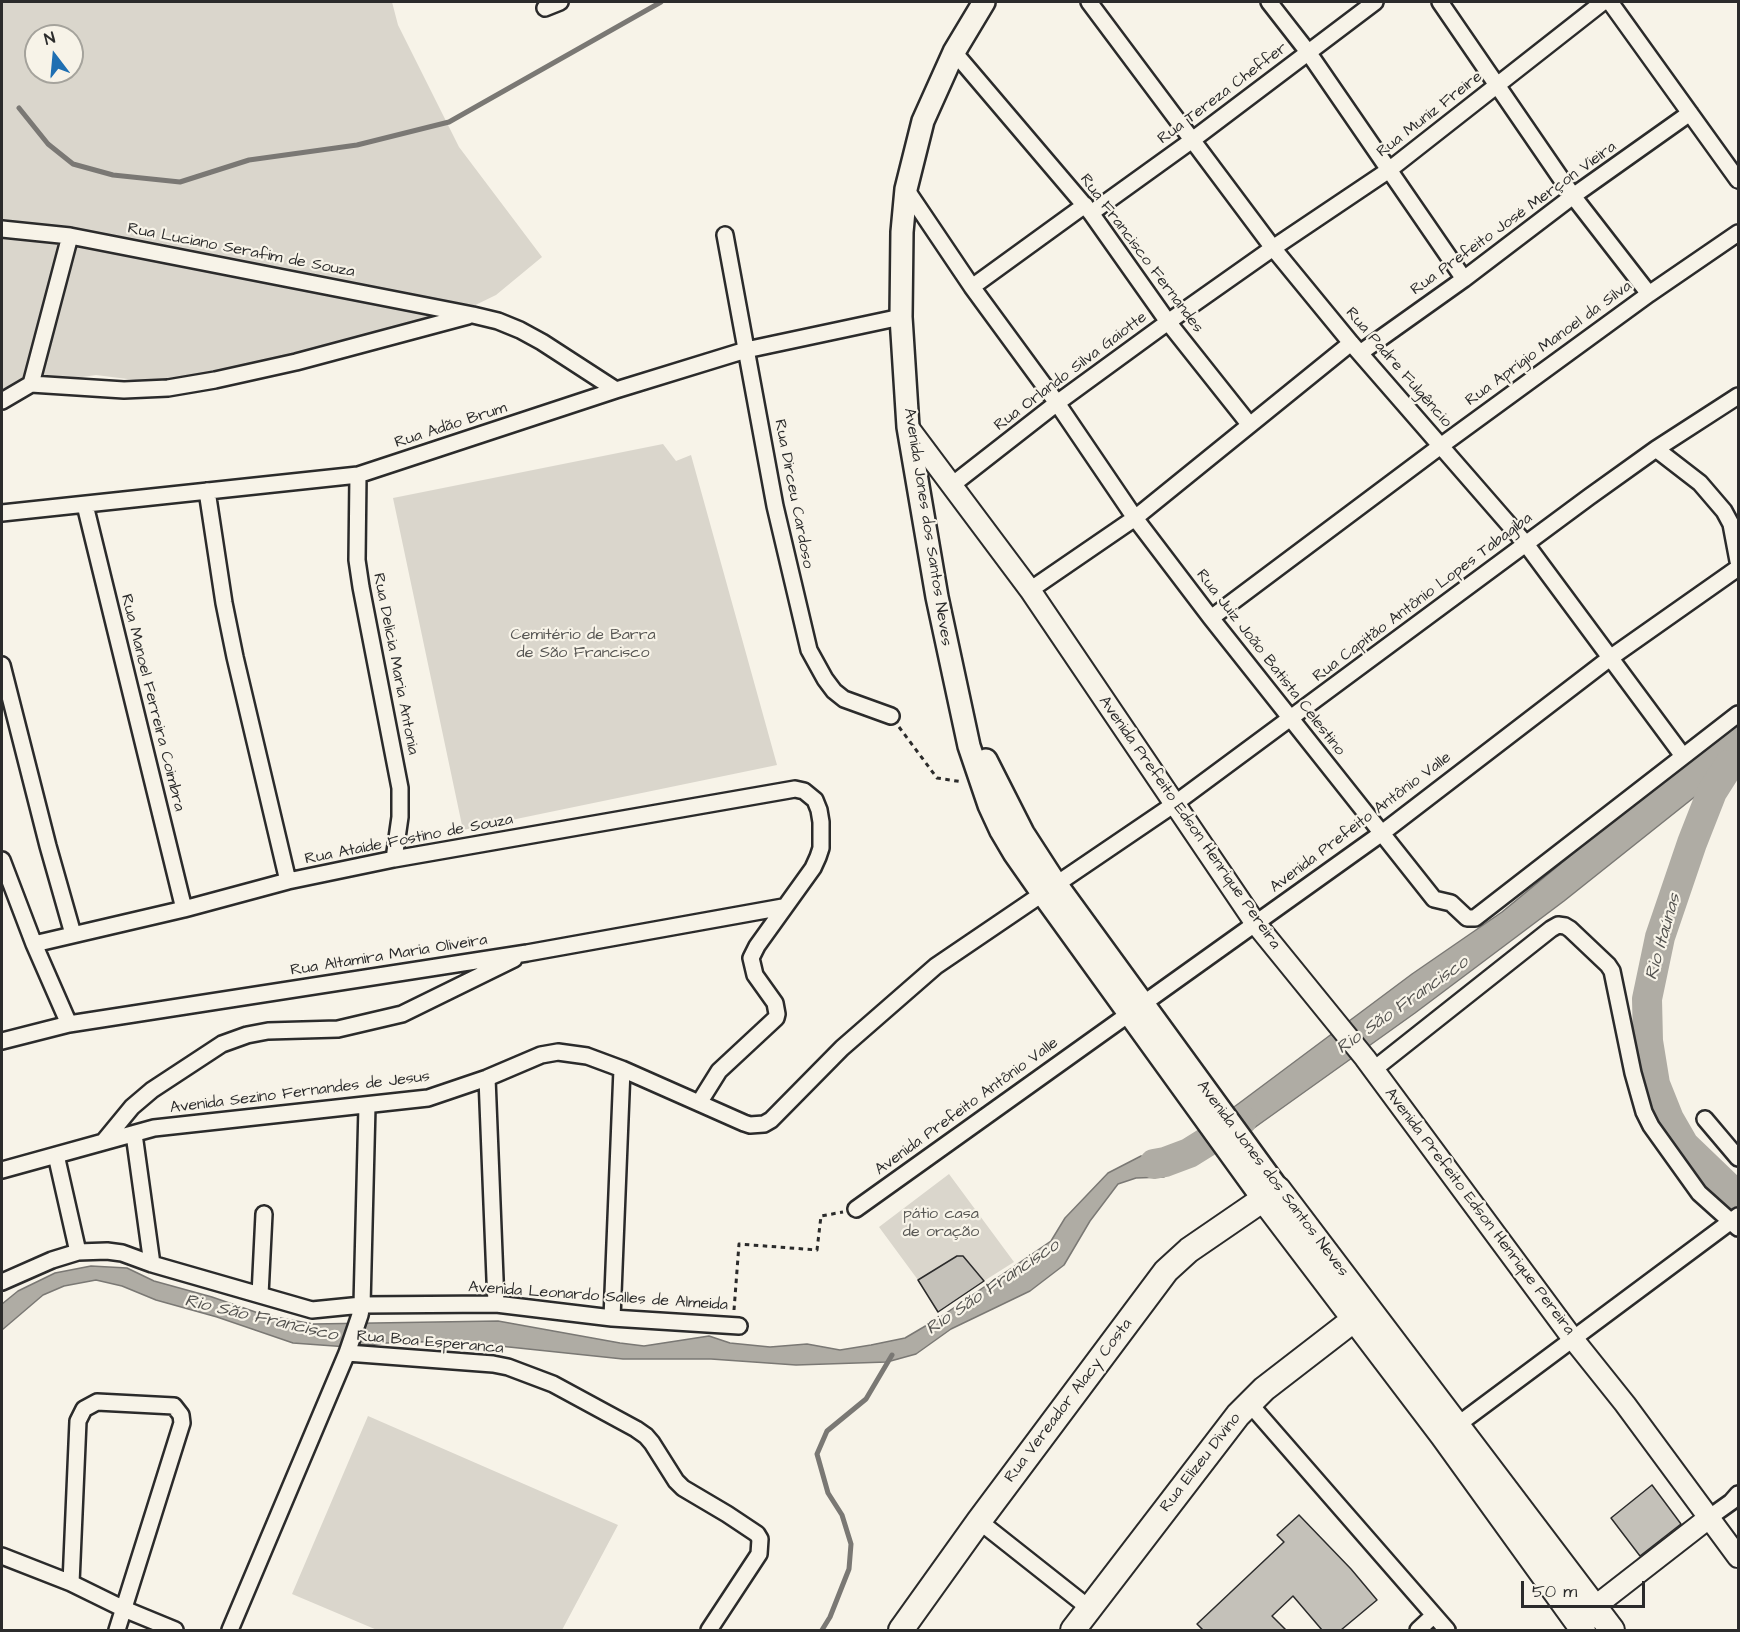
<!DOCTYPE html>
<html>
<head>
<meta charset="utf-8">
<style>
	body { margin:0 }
	#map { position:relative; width:1740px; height:1632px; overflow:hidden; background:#f7f3e8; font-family:"Architects Daughter",sans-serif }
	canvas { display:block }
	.frame { position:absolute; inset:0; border:3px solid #2b2b2b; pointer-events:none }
	.north { position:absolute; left:24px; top:24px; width:60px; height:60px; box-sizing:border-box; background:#f7f3e8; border:2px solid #a5a39c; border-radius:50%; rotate:344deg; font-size:16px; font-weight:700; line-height:24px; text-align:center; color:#2b2b2b }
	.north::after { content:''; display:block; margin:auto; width:21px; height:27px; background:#1f6fb2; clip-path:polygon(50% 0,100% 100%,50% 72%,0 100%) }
	.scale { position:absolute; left:1521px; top:1581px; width:124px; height:27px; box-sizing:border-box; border:3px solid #2b2b2b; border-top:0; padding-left:8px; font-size:18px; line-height:21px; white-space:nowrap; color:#2b2b2b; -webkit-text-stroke:4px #f7f3e8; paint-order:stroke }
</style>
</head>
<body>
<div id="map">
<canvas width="1740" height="1632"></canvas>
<div class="frame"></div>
<div class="north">N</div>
<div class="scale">50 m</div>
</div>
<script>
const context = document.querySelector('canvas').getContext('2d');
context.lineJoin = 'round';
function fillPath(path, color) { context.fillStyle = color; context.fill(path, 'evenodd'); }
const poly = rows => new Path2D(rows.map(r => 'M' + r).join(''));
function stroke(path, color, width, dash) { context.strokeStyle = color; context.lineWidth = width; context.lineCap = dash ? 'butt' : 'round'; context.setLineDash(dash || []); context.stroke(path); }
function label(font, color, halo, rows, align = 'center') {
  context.font = font + ' "Architects Daughter",sans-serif'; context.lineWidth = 4.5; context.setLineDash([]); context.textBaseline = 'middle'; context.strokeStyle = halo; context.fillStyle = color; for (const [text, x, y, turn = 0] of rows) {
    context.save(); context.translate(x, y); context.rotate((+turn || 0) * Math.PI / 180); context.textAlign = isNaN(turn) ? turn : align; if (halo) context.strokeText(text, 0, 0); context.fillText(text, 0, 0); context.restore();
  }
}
const green = poly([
	[2,2,392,2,398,25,459,147,542,257,496,295,461,312,224,373,143,381,96,375,2,389],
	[36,36,72,36,72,72,36,72],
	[663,444,676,461,691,455,777,765,463,830,393,498],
	[949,1174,1014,1262,984,1281,963,1257,957,1256,918,1280,879,1227],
	[368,1416,618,1525,562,1630,377,1630,292,1594]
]);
const water = poly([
	[1738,720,1738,758,1697,795,1564,901,1415,1013,1247,1133,1230,1110,1412,974,1502,912,1627,809,1703,752,1738,720],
	[1186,1142,1195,1155,1164,1177,1136,1178,1118,1184,1090,1221,1064,1265,1030,1291,951,1329,916,1354,887,1362,796,1365,711,1359,623,1359,452,1341,386,1343,348,1347,293,1343,217,1317,156,1300,122,1286,96,1280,64,1286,43,1295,2,1330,2,1304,18,1291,55,1273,91,1266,127,1268,154,1281,212,1297,264,1315,313,1324,498,1321,620,1343,644,1346,709,1336,730,1343,770,1347,807,1344,840,1350,871,1345,905,1338,939,1318,1051,1241,1065,1218,1108,1173,1141,1156,1162,1158,1186,1142]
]);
const stream = poly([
	[19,108,48,144,73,164,113,175,180,182,249,160,357,145,449,122,661,2],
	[822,1630,830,1617,849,1569,851,1544,842,1515,828,1493,817,1454,827,1431,866,1399,892,1355]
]);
const river = poly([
	[1729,765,1712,792,1692,843,1660,937,1647,999,1648,1041,1655,1084,1669,1119,1684,1145,1738,1197],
	[1154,1164,1165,1162,1189,1153,1242,1120]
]);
const building = poly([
	[957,1256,963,1256,984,1281,938,1312,918,1280,957,1256],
	[1652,1485,1681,1524,1640,1556,1611,1518,1652,1485],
	[1299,1515,1351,1569,1377,1600,1341,1630,1322,1630,1293,1596,1272,1616,1286,1630,1203,1630,1197,1624,1284,1542,1277,1535,1299,1515]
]);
const path = poly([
	[899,727,937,778,963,782],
	[734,1310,739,1244,817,1250,821,1216,843,1212]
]);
const minor = poly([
	[1089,2,1273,248,1351,343,1526,544,1683,756],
	[1269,2,1308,52,1464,279],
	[1440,2,1573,196,1649,294],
	[1610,2,1738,180],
	[545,8,560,2],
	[954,52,1091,213,1168,322,1249,424],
	[906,189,972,287,1057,403,1135,518,1211,618,1434,899,1451,903,1467,918,1475,918,1738,714],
	[1091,213,1191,141,1375,2],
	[2,229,70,236,473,315,498,321,520,330,542,342,616,390],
	[725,235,775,506,809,650,825,679,834,691,844,699,891,716],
	[972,287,1085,205],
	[1360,353,1464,279,1573,196,1690,113],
	[31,384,70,236],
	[2,401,31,384,124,390,168,388,215,380,296,362,468,316],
	[1656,449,1700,483,1724,511,1731,524,1738,561],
	[358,475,357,560,361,587,400,788,400,817,394,859],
	[952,485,1057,403,1168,322,1273,248,1389,170,1603,2],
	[207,491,224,603,235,657,288,881],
	[85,505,184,909],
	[2,513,358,475,616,390,746,350,901,317],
	[1030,590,1135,518,1351,343],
	[1211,618,1442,445,1649,294,1738,233],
	[2,665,48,846,73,934],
	[2,860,34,944,69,1024],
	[34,944,184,909,288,881,394,859,795,789,804,791,815,800,819,810,821,822,821,848,818,857,813,868,757,946,751,958,755,975,775,1003,777,1014,776,1018,719,1071,699,1103],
	[2,1041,69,1024,527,953,783,907],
	[1373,1070,1551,929,1558,925,1565,926,1570,929,1608,965,1612,971,1633,1073,1644,1112,1651,1126,1699,1193,1738,1228],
	[487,1078,496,1304],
	[1705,1119,1738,1158],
	[134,1134,152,1264],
	[104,1141,132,1107,152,1090,222,1044,247,1035,268,1031,338,1029,402,1014,514,959],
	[56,1155,78,1252],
	[2,1170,154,1128,428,1098,487,1078,541,1055,558,1052,587,1056,622,1069,744,1123,750,1125,764,1124,771,1120,842,1048,936,966,1173,805,1589,497,1656,449,1738,396],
	[856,1209,1382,833,1610,658,1738,568],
	[2,1282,52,1260,78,1252,107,1251,122,1253,152,1264,312,1310,362,1305,496,1304,612,1318,739,1326],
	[260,1295,264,1214],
	[612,1318,622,1069],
	[347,1353,493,1364,508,1367,553,1384,636,1429,646,1436,652,1443,676,1481,683,1488,727,1514,757,1534,760,1539,759,1554,709,1630],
	[1249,1403,1447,1630],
	[1452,1429,1738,1216],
	[1710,1517,1731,1502,1738,1494],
	[979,1521,1089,1608],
	[2,1556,71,1583,124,1609,175,1630],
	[71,1583,78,1421,84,1409,97,1402,174,1406,181,1415,182,1423,117,1630],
	[230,1630,347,1353,360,1315,362,1305,367,1106],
	[1418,1630,1434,1615]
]);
const tertiary = poly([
	[908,427,1030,590,1256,924,1365,1058,1573,1339,1625,1404,1738,1557],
	[1584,1615,1710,1517]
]);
const secondary = poly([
	[984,2,954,52,923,121,906,189,902,232,901,317,908,427,937,597,969,746,989,805,1001,831,1014,853,1042,893,1263,1199],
	[986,760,1023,833,1056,884,1278,1189]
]);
const primary = poly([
	[1263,1199,1443,1436,1583,1630],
	[901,1630,979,1521,1166,1271,1189,1250,1278,1189,1612,1630],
	[1073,1630,1238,1415,1264,1389,1365,1311]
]);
const streetNames = [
	["Rua Tereza Cheffer",1223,94,-37],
	["Rua Muniz Freire",1430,115,-38],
	["Rua Prefeito José Merçon Vieira",1514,219,-36],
	["Rua Luciano Serafim de Souza",241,251,11],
	["Rua Francisco Fernandes",1141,254,53],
	["Rua Aprígio Manoel da Silva",1549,344,-36],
	["Rua Padre Fulgêncio",1398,368,49],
	["Rua Orlando Silva Gaiotte",1071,372,-37],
	["Rua Adão Brum",451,426,-18],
	["Rua Dirceu Cardoso",793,494,79],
	["Avenida Jones dos Santos Neves",927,527,81],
	["Rua Capitão Antônio Lopes Tabagiba",1423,598,-37],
	["Rua Juiz João Batista Celestino",1270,663,52],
	["Rua Delicia Maria Antonia",395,664,79],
	["Rua Manoel Ferreira Coimbra",152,703,76],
	["Avenida Prefeito Edson Henrique Pereira",1189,823,55],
	["Avenida Prefeito Antônio Valle",1361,823,-37],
	["Rua Ataíde Fostino de Souza",409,840,-11],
	["Rua Altamira Maria Oliveira",389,956,-9],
	["Avenida Sezino Fernandes de Jesus",300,1093,-7],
	["Avenida Prefeito Antônio Valle",967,1107,-36],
	["Avenida Jones dos Santos Neves",1272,1179,53],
	["Avenida Prefeito Edson Henrique Pereira",1479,1212,53],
	["Avenida Leonardo Salles de Almeida",598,1297,4],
	["Rua Boa Esperanca",430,1343,5],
	["Rua Vereador Alacy Costa",1069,1401,-53],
	["Rua Elizeu Divino",1201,1463,-52]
];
const parkNames = [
	["Cemitério de Barra",583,636],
	["de São Francisco",583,654],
	["pátio casa",941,1215],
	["de oração",941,1233]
];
const waterNames = [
	["Rio Itaúnas",1664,937,-74],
	["Rio São Francisco",1403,1006,-35],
	["Rio São Francisco",993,1288,-34],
	["Rio São Francisco",261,1319,13]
];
fillPath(green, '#dad6cc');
fillPath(water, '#afaca4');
stroke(water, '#7a7874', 1.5);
stroke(stream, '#7a7874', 5);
stroke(river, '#afaca4', 30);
fillPath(building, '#c4c1b9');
stroke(building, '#2b2b2b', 1.5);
stroke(minor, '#2b2b2b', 20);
stroke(tertiary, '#2b2b2b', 24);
stroke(secondary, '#2b2b2b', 26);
stroke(primary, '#2b2b2b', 28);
stroke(path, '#2b2b2b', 3, [4.5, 4.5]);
stroke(minor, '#f7f3e8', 15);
stroke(tertiary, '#f7f3e8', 20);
stroke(secondary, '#f7f3e8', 21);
stroke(primary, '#f7f3e8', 24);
label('16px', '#2b2b2b', '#f7f3e8', streetNames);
label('16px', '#575653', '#f7f3e8', parkNames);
label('italic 18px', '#53524f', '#f7f3e8', waterNames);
</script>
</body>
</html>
